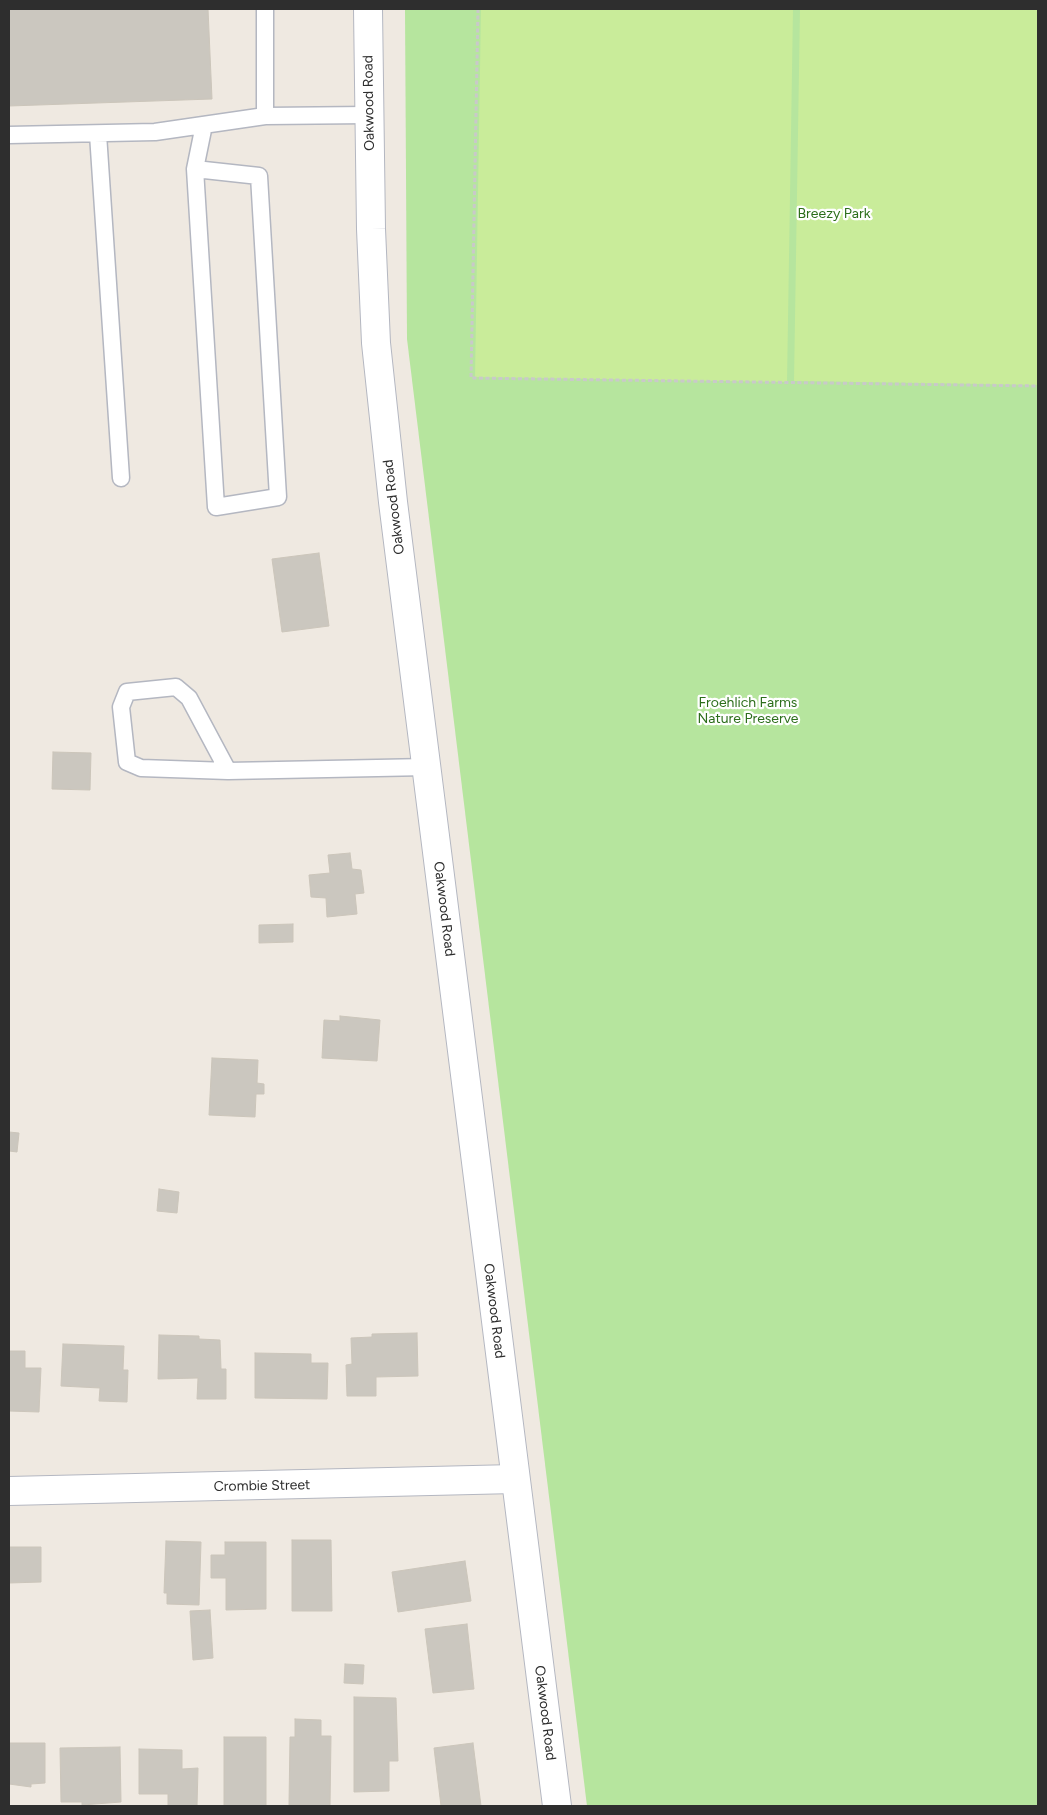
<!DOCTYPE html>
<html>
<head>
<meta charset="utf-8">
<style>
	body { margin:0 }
	#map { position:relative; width:1047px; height:1815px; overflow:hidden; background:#efe9e1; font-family:Figtree,sans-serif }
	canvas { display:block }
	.frame { position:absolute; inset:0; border:10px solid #2e2e2e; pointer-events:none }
</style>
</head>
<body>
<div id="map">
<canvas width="1047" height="1815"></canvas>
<div class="frame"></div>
</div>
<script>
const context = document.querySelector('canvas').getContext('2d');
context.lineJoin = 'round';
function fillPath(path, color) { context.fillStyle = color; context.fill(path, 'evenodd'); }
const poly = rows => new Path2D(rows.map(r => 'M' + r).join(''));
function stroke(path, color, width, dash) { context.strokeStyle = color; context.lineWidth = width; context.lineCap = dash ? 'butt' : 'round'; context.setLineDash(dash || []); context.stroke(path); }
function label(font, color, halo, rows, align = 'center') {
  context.font = font + ' Figtree,sans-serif'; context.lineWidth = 4.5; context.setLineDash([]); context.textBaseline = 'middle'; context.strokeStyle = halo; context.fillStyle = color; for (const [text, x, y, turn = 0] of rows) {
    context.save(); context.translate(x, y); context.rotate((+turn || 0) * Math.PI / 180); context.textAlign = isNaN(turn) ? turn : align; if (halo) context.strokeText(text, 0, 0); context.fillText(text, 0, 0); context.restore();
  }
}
const green = poly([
	[405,9,1038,9,1038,1806,587,1806,407,339]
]);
const pitch = poly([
	[481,9,793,9,787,382,475,377],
	[800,9,1038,9,1038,385,794,381]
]);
const building = poly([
	[9,9,208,9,212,99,9,106,9,9],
	[319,553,329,626,282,632,272,559,319,553],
	[53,752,91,753,90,790,52,789,53,752],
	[350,853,352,869,361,870,364,893,355,894,357,914,327,917,326,898,311,897,309,875,330,873,328,855,350,853],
	[293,924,293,942,259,943,259,925,293,924],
	[340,1016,380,1020,377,1061,322,1058,324,1020,340,1021,340,1016],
	[212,1058,258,1060,257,1083,264,1084,264,1094,256,1094,255,1117,209,1115,212,1058],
	[9,1132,19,1133,17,1152,9,1151,9,1132],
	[159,1189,179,1192,177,1213,157,1211,159,1189],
	[417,1333,418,1376,376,1377,376,1396,347,1396,346,1365,352,1364,351,1338,372,1337,372,1334,417,1333],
	[159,1335,199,1336,199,1339,220,1340,221,1369,226,1369,226,1399,197,1399,198,1378,158,1379,159,1335],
	[63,1344,124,1346,123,1370,128,1370,127,1402,99,1401,100,1388,61,1386,63,1344],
	[9,1351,25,1351,25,1368,41,1368,39,1412,9,1411,9,1351],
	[255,1353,311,1354,311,1363,328,1363,327,1399,255,1398,255,1353],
	[292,1540,331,1540,332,1611,292,1611,292,1540],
	[166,1541,201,1542,199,1605,167,1604,167,1593,164,1593,166,1541],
	[225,1542,266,1542,266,1609,226,1610,226,1578,211,1578,211,1555,225,1555,225,1542],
	[9,1547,41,1547,41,1582,9,1583,9,1547],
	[465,1561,471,1601,398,1612,392,1572,465,1561],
	[210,1610,213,1658,193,1660,190,1611,210,1610],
	[467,1624,474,1689,433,1693,425,1629,467,1624],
	[345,1664,364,1665,363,1684,344,1683,345,1664],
	[354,1697,396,1698,398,1761,389,1761,389,1791,354,1792,354,1697],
	[295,1719,321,1720,321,1736,331,1736,330,1806,289,1805,290,1737,295,1737,295,1719],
	[224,1737,266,1737,266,1806,224,1806,224,1737],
	[9,1743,45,1743,45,1783,31,1784,31,1787,9,1784,9,1743],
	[473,1743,481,1806,441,1806,434,1748,473,1743],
	[120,1747,121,1802,82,1805,82,1802,61,1802,60,1748,120,1747],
	[139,1749,182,1750,182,1769,198,1768,197,1806,168,1806,168,1794,139,1794,139,1749]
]);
const path = poly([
	[478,9,471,378,1038,386]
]);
const lane = poly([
	[265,116,369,115],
	[98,134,121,478],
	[9,135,155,132,265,116,265,9],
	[195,169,259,176,278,497,216,507,195,169,204,125],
	[228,771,189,698,176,687,127,692,121,707,127,762,141,768,228,771,427,767]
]);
const street = poly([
	[9,1491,515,1479]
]);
const secondary = poly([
	[368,9,371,229,376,343,393,502,557,1806]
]);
const streetNames = [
	["Oakwood Road",369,103,-91],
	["Oakwood Road",394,507,-97],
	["Oakwood Road",444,909,83],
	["Oakwood Road",494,1311,83],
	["Crombie Street",262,1486,-1],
	["Oakwood Road",545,1713,83]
];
const parkNames = [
	["Breezy Park",834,214],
	["Froehlich Farms",748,703],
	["Nature Preserve",748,719]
];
fillPath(green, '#b6e59e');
fillPath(pitch, '#c9ec9a');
fillPath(building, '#cbc7bf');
stroke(building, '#cbc5ba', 1);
stroke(lane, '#b4b7c1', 19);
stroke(street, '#b4b7c1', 30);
stroke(secondary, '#b4b7c1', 30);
stroke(path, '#c9c9c9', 3, [4, 2.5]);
stroke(lane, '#fff', 16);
stroke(street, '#fff', 28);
stroke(secondary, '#fff', 28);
label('14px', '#2e2e2e', '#fff', streetNames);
label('14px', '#2c6e1b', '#fff', parkNames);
</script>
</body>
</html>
